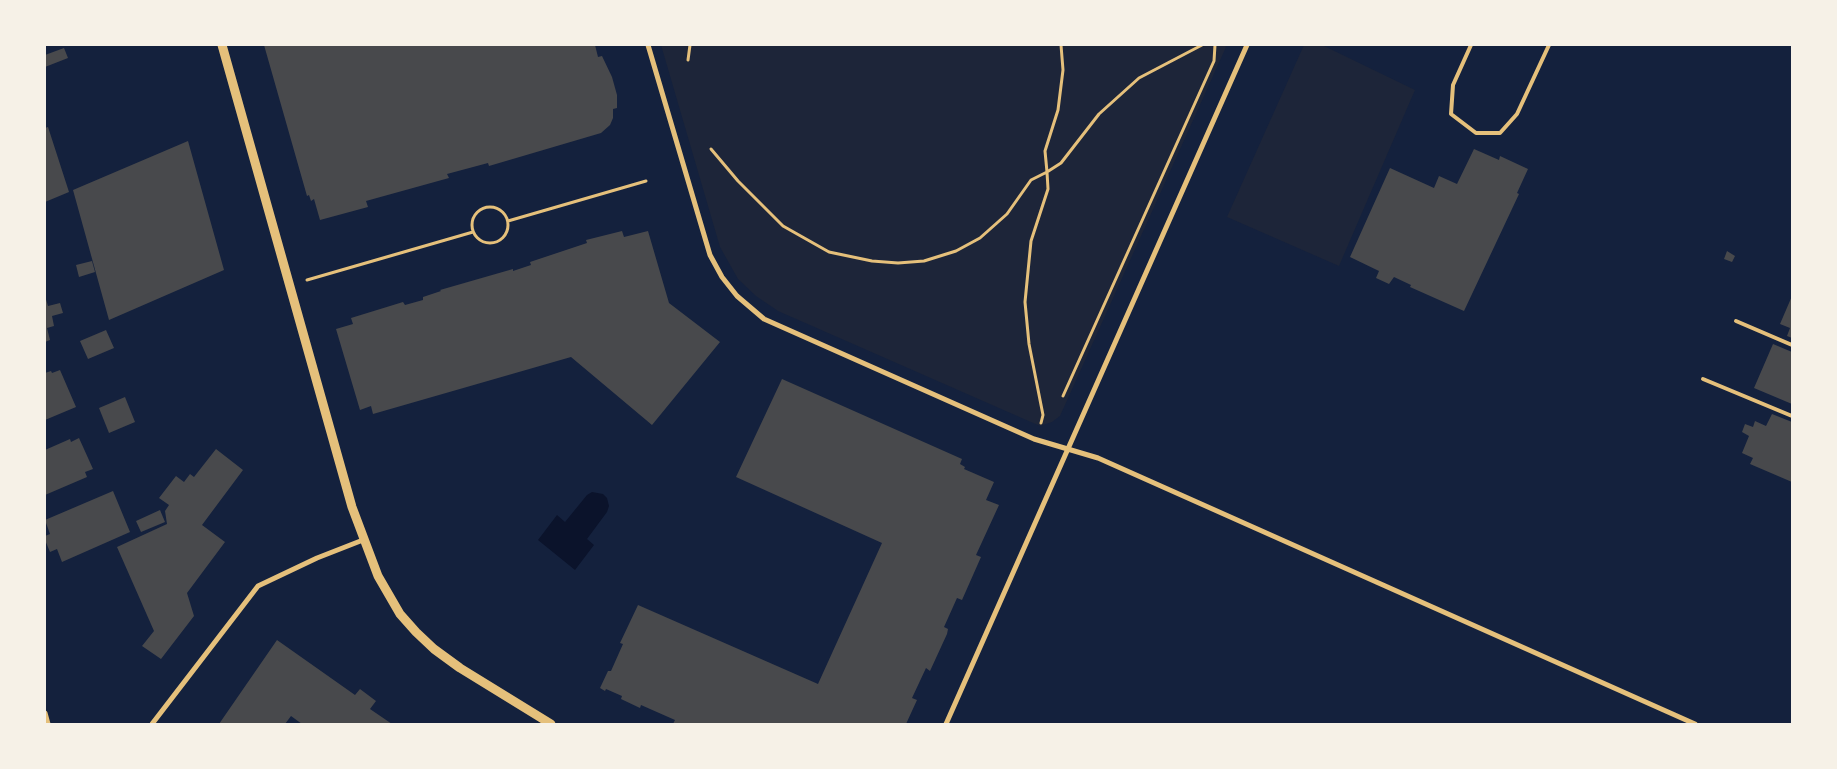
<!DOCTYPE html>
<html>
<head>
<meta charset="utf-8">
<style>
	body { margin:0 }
	#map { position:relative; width:1837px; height:769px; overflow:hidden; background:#14213d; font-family:"Archivo Narrow",sans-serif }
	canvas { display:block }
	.frame { position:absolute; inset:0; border:46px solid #f6f1e7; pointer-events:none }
</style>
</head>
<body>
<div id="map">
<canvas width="1837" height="769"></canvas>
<div class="frame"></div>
</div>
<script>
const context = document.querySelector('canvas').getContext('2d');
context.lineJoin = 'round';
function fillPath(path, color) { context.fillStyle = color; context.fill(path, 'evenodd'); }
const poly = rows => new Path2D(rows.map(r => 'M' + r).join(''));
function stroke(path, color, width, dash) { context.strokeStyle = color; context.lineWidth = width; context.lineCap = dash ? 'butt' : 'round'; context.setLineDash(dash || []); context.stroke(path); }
const green = poly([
	[661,45,1225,45,1226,47,1060,416,1052,422,1040,426,778,311,756,296,738,279,720,247],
	[1304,45,1322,45,1415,90,1339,266,1227,217]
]);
const water = poly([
	[592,492,603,494,607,498,609,506,607,512,587,539,594,545,575,570,538,540,557,515,565,522,587,495]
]);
const building = poly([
	[264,45,595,45,598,57,602,56,612,77,617,95,617,108,613,109,613,118,610,125,601,133,489,166,488,163,447,174,449,178,366,201,368,207,320,220,314,199,311,201,309,195,307,196],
	[64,48,68,58,45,67,45,55],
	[48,127,69,192,45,202,45,128],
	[188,141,224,270,109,320,73,190],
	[1474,149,1499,160,1500,156,1528,169,1517,193,1519,194,1464,311,1410,287,1411,285,1394,277,1389,284,1376,278,1379,271,1350,257,1390,168,1434,188,1439,176,1457,184],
	[622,231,624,237,648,231,669,303,720,342,652,425,571,357,373,414,371,406,360,410,336,329,353,324,351,318,403,302,405,305,423,300,423,297,441,291,440,290,513,269,513,271,531,265,530,262,587,243,586,240],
	[1727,251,1735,256,1732,262,1724,259],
	[92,261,95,272,79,277,76,265],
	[45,296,48,306,60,303,63,313,52,316,54,326,47,328,50,340,45,342],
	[1792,296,1792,338,1787,336,1790,328,1780,324],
	[106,330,114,348,88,359,80,341],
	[1773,344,1792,352,1792,404,1754,388],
	[60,370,76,407,45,420,45,373,51,371,52,373],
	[782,379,962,459,960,464,965,467,964,469,994,482,986,500,999,505,976,555,981,557,962,600,957,598,944,627,948,629,947,634,930,671,926,668,912,698,917,700,906,724,673,724,675,720,641,705,640,708,621,699,622,696,606,689,605,691,600,688,608,671,611,671,623,644,620,643,638,605,818,684,882,543,736,477],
	[125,397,135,422,109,433,99,408],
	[1772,414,1792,422,1792,482,1750,464,1753,458,1742,453,1749,436,1742,432,1745,424,1753,427,1755,421,1766,426],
	[79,438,93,469,85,472,87,477,45,495,45,450,70,439,71,442],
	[216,449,243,470,202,525,225,542,187,593,194,616,161,659,142,646,154,631,117,547,167,524,165,511,169,505,159,498,176,476,184,482,190,474,194,477],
	[113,491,130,532,62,562,57,549,50,552,45,540,45,536,50,534,45,520],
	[160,510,165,522,141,532,136,521],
	[277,640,355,695,360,689,376,701,370,709,392,724,302,724,291,716,285,724,219,724]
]);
const path = poly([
	[688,60,690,45],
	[711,149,738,181,783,226,829,252,872,261,898,263,924,261,956,251,980,238,1007,214,1031,180,1047,172,1045,151,1058,110,1063,70,1061,45],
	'472 225a18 18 0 1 1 36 0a18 18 0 1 1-36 0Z',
	[508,221,646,181],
	[307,280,473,232],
	[1063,396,1214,61,1215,45],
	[1041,423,1043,415,1029,344,1025,302,1031,241,1048,189,1047,172,1061,163,1099,114,1139,78,1202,45]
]);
const service = poly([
	[1471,45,1453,85,1451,114,1476,133,1500,133,1517,114,1549,45],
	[1736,321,1792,345],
	[1703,379,1792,416]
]);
const minor = poly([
	[648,45,710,255,722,277,737,296,764,319,1034,439,1098,458,1695,724],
	[45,713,48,724],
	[152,724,258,586,317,558,363,540],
	[946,724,1247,45]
]);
const tertiary = poly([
	[222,45,352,507,378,576,400,614,416,632,434,649,460,668,551,724]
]);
fillPath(green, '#1d2539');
fillPath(water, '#0b132b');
fillPath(building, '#48494c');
stroke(path, '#e5c07b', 3);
stroke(service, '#e5c07b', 4);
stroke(minor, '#e5c07b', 5);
stroke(tertiary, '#e5c07b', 9);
</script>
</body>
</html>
